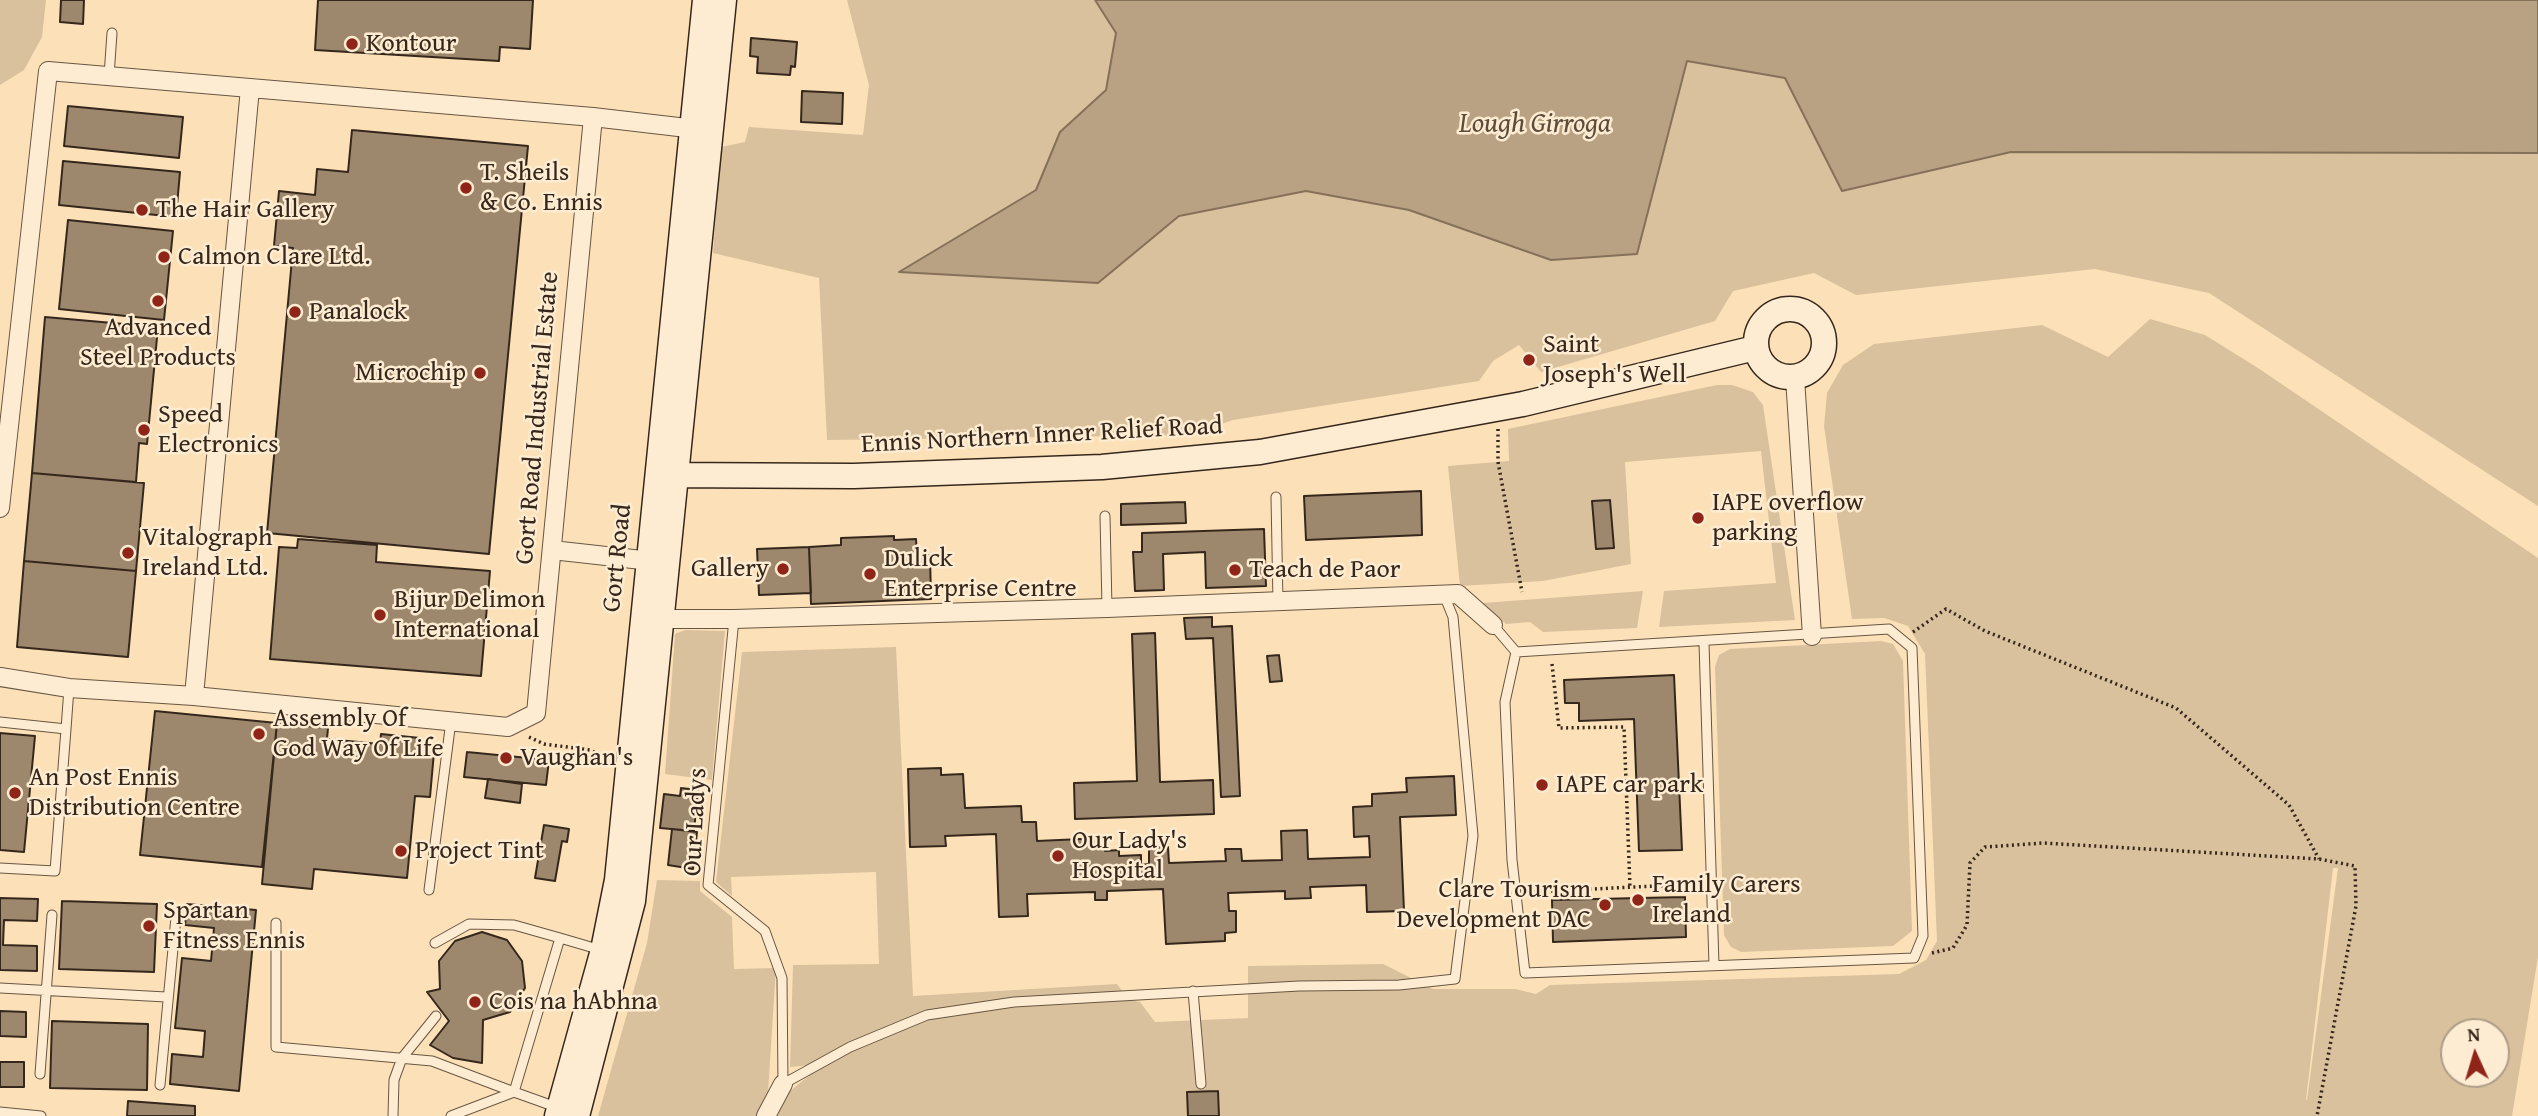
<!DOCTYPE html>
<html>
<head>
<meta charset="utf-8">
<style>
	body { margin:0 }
	#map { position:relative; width:2538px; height:1116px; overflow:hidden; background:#fce1b8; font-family:"Gentium Book Plus",serif }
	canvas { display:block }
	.north { position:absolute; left:2440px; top:1018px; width:70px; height:70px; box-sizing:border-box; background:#fdecd1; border:2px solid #ad9d89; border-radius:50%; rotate:356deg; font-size:19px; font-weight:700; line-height:28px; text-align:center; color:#36271c }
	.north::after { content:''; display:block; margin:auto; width:24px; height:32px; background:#8f2418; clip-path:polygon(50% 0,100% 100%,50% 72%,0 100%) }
</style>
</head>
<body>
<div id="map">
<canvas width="2538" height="1116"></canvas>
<div class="north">N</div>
</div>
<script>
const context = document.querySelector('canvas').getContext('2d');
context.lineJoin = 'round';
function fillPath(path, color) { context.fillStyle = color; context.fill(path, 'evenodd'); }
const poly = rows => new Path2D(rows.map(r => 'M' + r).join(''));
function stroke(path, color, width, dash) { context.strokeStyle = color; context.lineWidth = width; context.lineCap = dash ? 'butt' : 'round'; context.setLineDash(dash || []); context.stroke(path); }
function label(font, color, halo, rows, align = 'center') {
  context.font = font + ' "Gentium Book Plus",serif'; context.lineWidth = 5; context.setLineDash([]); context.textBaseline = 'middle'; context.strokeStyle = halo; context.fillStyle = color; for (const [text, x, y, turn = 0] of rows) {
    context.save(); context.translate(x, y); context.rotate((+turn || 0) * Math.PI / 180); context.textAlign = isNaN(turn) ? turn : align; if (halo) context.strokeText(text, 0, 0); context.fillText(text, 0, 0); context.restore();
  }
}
const green = poly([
	[0,0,46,0,42,37,24,70,0,85],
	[847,0,1094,0,1116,33,1106,90,1060,132,1036,190,900,272,1098,283,1179,216,1306,191,1409,210,1551,260,1636,254,1687,61,1785,77,1842,191,2011,152,2538,153,2538,506,2209,293,2095,269,1856,295,1814,273,1733,291,1715,321,1541,372,1519,345,1493,361,1479,381,1233,420,1190,435,827,440,819,278,713,253,721,147,745,142,749,127,863,135,869,85],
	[2150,319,2205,335,2258,368,2538,558,2538,957,2512,1116,1219,1116,1218,1091,1188,1116,777,1116,789,1092,823,1064,790,1067,793,965,879,964,876,872,731,877,732,896,716,882,742,652,896,647,913,996,1117,984,1129,1000,1140,1002,1155,1022,1248,1018,1248,966,1383,964,1433,989,1515,989,1536,994,1550,985,1899,974,1926,960,1937,941,1925,654,1908,626,1884,618,1852,619,1824,426,1827,393,1843,365,1874,344,2042,325,2108,357],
	[2333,868,2338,868,2307,1100,2306,1100],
	[2454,1032,2496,1032,2496,1074,2454,1074],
	[1717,385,1732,385,1753,392,1763,405,1795,620,1659,627,1664,591,1776,583,1761,451,1625,462,1631,564,1543,581,1460,586,1448,466,1509,461,1508,429],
	[1643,591,1637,628,1543,632,1530,622,1506,624,1483,603],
	[685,630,725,631,712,780,665,774,675,634],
	[1881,641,1893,644,1903,661,1912,931,1893,946,1741,952,1731,947,1724,935,1715,667,1719,655,1730,649],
	[657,880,700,881,700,891,732,917,734,969,776,968,768,1093,757,1116,598,1116,647,943]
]);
const water = poly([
	[1095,0,2538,0,2538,153,2011,152,1842,191,1785,78,1687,61,1637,254,1551,260,1409,210,1306,191,1179,216,1098,283,899,272,1036,190,1060,132,1106,90,1116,33,1095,0]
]);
const building = poly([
	[61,0,84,0,83,24,60,22,61,0],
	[318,0,533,0,530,49,500,47,499,61,315,50,318,0],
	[751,38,797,42,795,67,791,66,790,75,757,73,758,57,750,56,751,38],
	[802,91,843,93,842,124,801,122,802,91],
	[68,106,183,117,179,158,64,146,68,106],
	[352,130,528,146,489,554,267,533,293,248,274,246,279,191,315,195,317,169,348,172,352,130],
	[63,161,180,172,176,217,59,205,63,161],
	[68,220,173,231,164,320,59,309,68,220],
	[45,317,158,327,147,444,139,443,136,482,32,473,45,317],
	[32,473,144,483,136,571,24,561,32,473],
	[1421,491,1422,535,1306,540,1304,496,1421,491],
	[1610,500,1614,548,1596,549,1592,501,1610,500],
	[1185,502,1186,523,1121,525,1121,504,1185,502],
	[1264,529,1266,586,1206,588,1205,552,1163,554,1164,590,1135,591,1133,552,1142,552,1142,533,1264,529],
	[894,536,894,540,916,539,917,555,930,555,931,599,811,604,809,547,841,545,841,538,894,536],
	[298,539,377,545,376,562,490,571,481,676,270,659,279,547,297,548,298,539],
	[809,547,811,593,759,595,757,549,809,547],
	[24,561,136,571,128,657,17,647,24,561],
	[1212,617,1212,627,1232,626,1240,796,1221,797,1213,638,1186,639,1184,618,1212,617],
	[1155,633,1160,782,1213,780,1214,814,1075,819,1074,783,1137,781,1132,634,1155,633],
	[1279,655,1282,681,1270,682,1267,656,1279,655],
	[1674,675,1682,850,1639,851,1634,719,1579,721,1579,703,1565,703,1564,680,1674,675],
	[155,711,277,723,262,867,140,855,155,711],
	[277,723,328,728,327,739,380,744,381,734,420,738,418,750,434,752,430,797,415,796,407,878,314,869,312,889,262,884,277,723],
	[0,733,35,736,24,852,0,850,0,733],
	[467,752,549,760,546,785,464,777,467,752],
	[941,768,941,775,963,774,965,808,1021,806,1022,822,1036,822,1037,841,1104,838,1105,851,1119,850,1119,856,1141,855,1141,865,1149,864,1149,847,1168,847,1169,863,1226,861,1225,849,1241,849,1242,861,1282,860,1281,831,1307,830,1308,859,1370,857,1369,836,1354,837,1353,807,1372,806,1372,794,1407,792,1406,778,1454,776,1456,815,1400,817,1404,911,1367,912,1366,885,1310,887,1311,898,1285,899,1285,891,1228,893,1229,911,1236,911,1236,932,1225,933,1225,941,1166,944,1163,889,1107,891,1107,900,1095,900,1095,892,1027,894,1028,916,999,917,996,834,945,836,946,846,910,847,908,769,941,768],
	[488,779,522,784,520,803,485,798,488,779],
	[681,788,698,790,694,831,660,828,664,794,680,796,681,788],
	[544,825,569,829,567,842,562,841,555,881,535,878,544,825],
	[672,829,697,832,693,869,668,865,672,829],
	[1685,897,1686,937,1553,942,1552,900,1685,897],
	[0,898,38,899,37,921,4,920,3,945,37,946,37,971,0,970,0,898],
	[62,901,157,904,154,972,59,969,62,901],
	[187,904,256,910,239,1091,170,1084,172,1054,203,1057,205,1031,175,1028,182,958,211,961,214,928,185,925,187,904],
	[482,932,507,940,522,961,525,988,510,1012,483,1020,482,1063,453,1058,430,1045,449,1021,427,992,440,989,439,961,455,941,482,932],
	[0,1011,26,1012,26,1037,0,1036,0,1011],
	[52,1021,148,1024,147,1090,50,1088,52,1021],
	[0,1062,24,1062,24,1087,0,1087,0,1062],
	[1218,1091,1219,1116,1188,1116,1187,1092,1218,1091],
	[128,1101,195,1106,195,1116,127,1116,128,1101]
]);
const path = poly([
	[1498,429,1498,462,1522,592],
	[1913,632,1946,609,1985,631,2176,708,2289,805,2319,859],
	[1552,664,1559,728,1624,727,1630,888],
	[529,737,544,744,590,750,608,759],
	[1529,892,1699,884],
	[1932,953,1953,948,1967,925,1970,863,1985,847,2043,843,2319,859,2355,866,2356,906,2317,1116]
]);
const lane = poly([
	[109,76,112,33],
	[1276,497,1278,602],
	[1105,516,1107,608],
	[734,619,708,885,765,931,782,978,783,1084,850,1047,927,1015,1014,1002,1299,986,1399,985,1455,979,1473,836,1453,617,1444,595],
	[1493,625,1516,652,1505,702,1512,860,1525,973,1914,958,1923,936,1912,648,1889,629,1516,652],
	[1704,643,1714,965],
	[0,722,66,729,69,688],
	[0,868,55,871,66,729],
	[429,890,451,721],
	[276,923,276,1047,432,1061,514,1092],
	[435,943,469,924,514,925,560,938],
	[0,988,166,997],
	[1193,991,1201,1084],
	[40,1074,52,915],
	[160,1085,176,917],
	[556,1107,514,1092,560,938,601,950],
	[0,1112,41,1116],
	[393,1116,394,1080,402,1058,436,1016],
	[451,1116,514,1092]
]);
const street = poly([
	[250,88,593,117],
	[1795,378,1812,636],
	[0,508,48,71,250,88,194,696,508,727,536,713,593,117,704,130],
	[552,550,660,562],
	[653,619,734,619,1107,608,1458,594,1493,625],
	[0,677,69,688,194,696],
	[766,1116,783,1084]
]);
const secondary = poly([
	'1756 343a34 34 0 1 1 68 0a34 34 0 1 1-68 0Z',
	[662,475,854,476,1102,467,1260,452,1523,404,1755,348],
	[557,1116,603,950,617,880,705,0],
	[577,1116,633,901,724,0]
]);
const markers = [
	[352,44,7,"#8f2418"],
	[466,188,7,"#8f2418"],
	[142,210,7,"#8f2418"],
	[164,257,7,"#8f2418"],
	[158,301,7,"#8f2418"],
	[295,312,7,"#8f2418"],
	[1529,360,7,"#8f2418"],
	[480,373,7,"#8f2418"],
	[144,430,7,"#8f2418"],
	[1698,518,7,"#8f2418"],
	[128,553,7,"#8f2418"],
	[783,569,7,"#8f2418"],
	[1235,570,7,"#8f2418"],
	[870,574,7,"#8f2418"],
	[380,615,7,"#8f2418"],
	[259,734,7,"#8f2418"],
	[506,758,7,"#8f2418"],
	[1542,785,7,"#8f2418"],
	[15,793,7,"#8f2418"],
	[401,851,7,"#8f2418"],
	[1058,856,7,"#8f2418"],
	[1638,900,7,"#8f2418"],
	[1605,905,7,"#8f2418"],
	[149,926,7,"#8f2418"],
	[475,1002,7,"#8f2418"]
];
const poiNames = [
	["Kontour",366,44],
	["T. Sheils",480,173],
	["& Co. Ennis",480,203],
	["The Hair Gallery",156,210],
	["Calmon Clare Ltd.",178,257],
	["Panalock",309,312],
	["Advanced",158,328,"center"],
	["Steel Products",158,358,"center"],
	["Saint",1543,345],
	["Joseph's Well",1543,375],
	["Microchip",466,373,"right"],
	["Speed",158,415],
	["Electronics",158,445],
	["IAPE overflow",1712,503],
	["parking",1712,533],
	["Vitalograph",142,538],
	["Ireland Ltd.",142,568],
	["Dulick",884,559],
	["Enterprise Centre",884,589],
	["Gallery",769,569,"right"],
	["Teach de Paor",1249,570],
	["Bijur Delimon",394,600],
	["International",394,630],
	["Assembly Of",273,719],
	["God Way Of Life",273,749],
	["Vaughan's",520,758],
	["An Post Ennis",29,778],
	["Distribution Centre",29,808],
	["IAPE car park",1556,785],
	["Our Lady's",1072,841],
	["Hospital",1072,871],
	["Project Tint",415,851],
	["Family Carers",1652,885],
	["Ireland",1652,915],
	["Clare Tourism",1591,890,"right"],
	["Development DAC",1591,920,"right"],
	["Spartan",163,911],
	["Fitness Ennis",163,941],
	["Cois na hAbhna",489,1002]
];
const streetNames = [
	["Gort Road Industrial Estate",538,418,-85],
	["Ennis Northern Inner Relief Road",1042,436,-3],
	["Gort Road",618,558,-84],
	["Our Ladys",696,822,-87]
];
const waterNames = [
	["Lough Girroga",1535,125]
];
fillPath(green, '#dac19d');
fillPath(water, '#b9a283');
stroke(water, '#85715a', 2);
fillPath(building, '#9d886d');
stroke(building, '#36271c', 2);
stroke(lane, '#685643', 11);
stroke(street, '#685643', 20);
stroke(secondary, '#36271c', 27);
stroke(path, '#36271c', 3.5, [2, 3.5]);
stroke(lane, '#fdecd1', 9);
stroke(street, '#fdecd1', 18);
stroke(secondary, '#fdecd1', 24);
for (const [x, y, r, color] of markers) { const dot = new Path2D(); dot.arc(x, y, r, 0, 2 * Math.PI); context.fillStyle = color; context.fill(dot); stroke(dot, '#fdecd1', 2.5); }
label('26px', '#36271c', '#fdecd1', poiNames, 'left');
label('26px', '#36271c', '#fdecd1', streetNames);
label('italic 28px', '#5d4c3b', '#fdecd1', waterNames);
</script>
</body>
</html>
